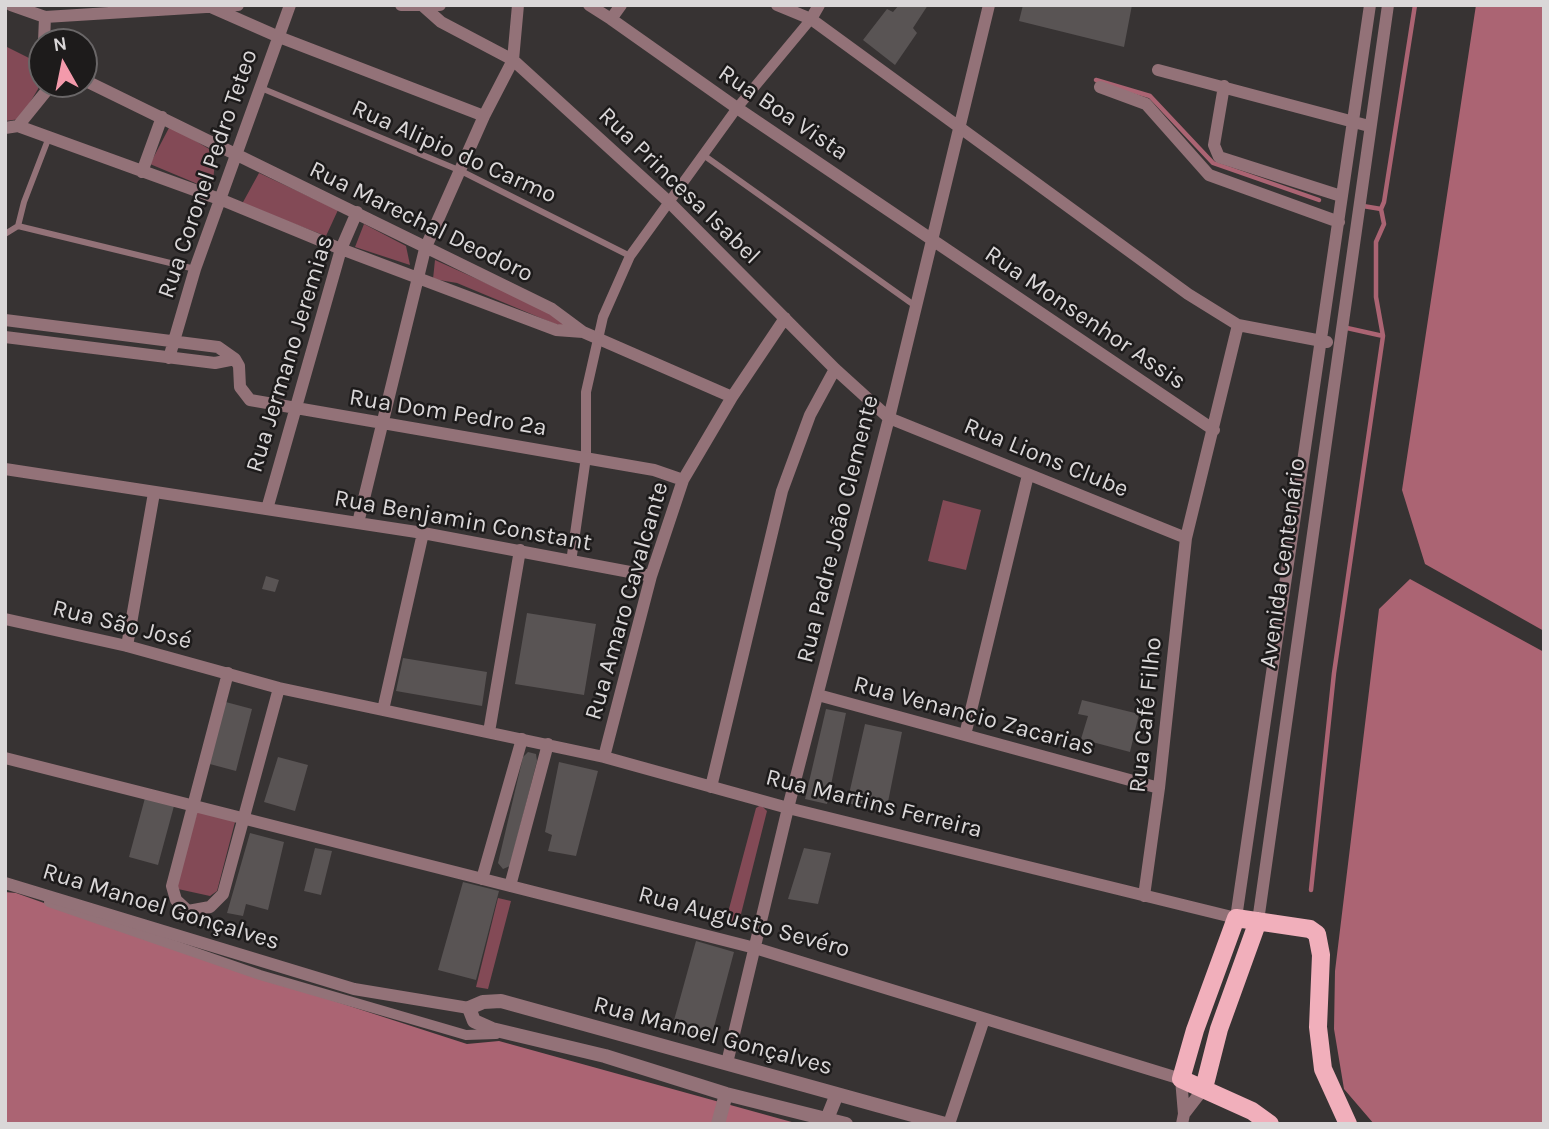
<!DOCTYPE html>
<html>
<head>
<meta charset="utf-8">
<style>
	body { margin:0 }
	#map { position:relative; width:1549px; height:1129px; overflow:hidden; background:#373333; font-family:Karla,sans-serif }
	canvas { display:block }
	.frame { position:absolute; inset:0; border:7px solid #dad7d8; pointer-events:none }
	.north { position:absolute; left:28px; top:28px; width:70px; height:70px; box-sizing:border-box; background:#1d1b1b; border:2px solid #696667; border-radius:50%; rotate:351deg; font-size:19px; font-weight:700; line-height:28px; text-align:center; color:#dad7d8 }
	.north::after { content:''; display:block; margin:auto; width:24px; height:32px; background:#f39aab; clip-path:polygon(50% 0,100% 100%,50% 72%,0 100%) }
</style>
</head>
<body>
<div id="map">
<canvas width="1549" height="1129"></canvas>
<div class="frame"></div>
<div class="north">N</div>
</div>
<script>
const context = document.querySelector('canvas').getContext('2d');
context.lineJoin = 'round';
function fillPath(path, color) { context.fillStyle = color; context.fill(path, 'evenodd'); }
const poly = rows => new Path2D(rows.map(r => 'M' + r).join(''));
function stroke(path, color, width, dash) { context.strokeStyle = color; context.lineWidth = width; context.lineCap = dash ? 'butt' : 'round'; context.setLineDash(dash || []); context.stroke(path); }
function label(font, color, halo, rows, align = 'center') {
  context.font = font + ' Karla,sans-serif'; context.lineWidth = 5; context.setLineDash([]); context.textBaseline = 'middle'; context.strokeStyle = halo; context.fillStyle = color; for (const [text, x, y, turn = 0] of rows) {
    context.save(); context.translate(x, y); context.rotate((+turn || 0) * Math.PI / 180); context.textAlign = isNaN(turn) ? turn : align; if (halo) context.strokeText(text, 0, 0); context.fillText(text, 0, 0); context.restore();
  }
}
const green = poly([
	[5,46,39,63,42,69,38,89,20,119,5,121],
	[170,126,216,153,212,190,150,164],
	[259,173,338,210,326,236,242,204],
	[364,224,406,246,410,265,355,247],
	[435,260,548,311,573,328,555,324,457,283,433,279],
	[943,500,981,510,966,570,928,561],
	[761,805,767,811,740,918,736,923,730,922,726,920,756,808],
	[198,810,235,822,217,891,210,896,178,889,175,881],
	[498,898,511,901,488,989,476,987]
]);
const water = poly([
	[1476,5,1544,5,1544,631,1425,564,1402,490],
	[1410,579,1544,652,1544,1124,1374,1124,1344,1089,1334,1029,1335,971,1379,609],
	[5,892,16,893,173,949,467,1044,499,1041,799,1124,5,1124]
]);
const stream = poly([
	[1096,80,1150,96,1213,163,1319,200],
	[1363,206,1381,209],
	[1347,328,1383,336],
	[1311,890,1334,673,1383,336,1376,297,1376,242,1384,224,1381,209,1384,202,1415,5]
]);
const building = poly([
	[899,5,928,5,913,28,917,33,895,65,863,40,887,9,893,12],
	[1023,5,1132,5,1124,47,1019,21],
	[266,576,279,580,275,592,262,589],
	[527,613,596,624,584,695,515,684],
	[403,658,487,672,482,706,396,691],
	[1082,700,1139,714,1130,752,1081,739,1088,716,1078,714],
	[222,701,252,709,236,771,206,763],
	[826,709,846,713,827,804,805,799],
	[865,724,902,732,886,812,847,803],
	[528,752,536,754,537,761,510,866,503,869,498,863,523,757],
	[278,757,308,765,295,811,264,802],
	[559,762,598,771,576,856,548,851,552,835,545,832],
	[145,798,174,806,158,865,129,857],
	[250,833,284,842,268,910,246,904,243,916,227,913],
	[315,848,332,851,321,895,304,891],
	[804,848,831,853,818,904,788,899],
	[463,882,499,891,476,980,438,970],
	[696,941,734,952,710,1042,671,1031]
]);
const service = poly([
	[261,88,461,171,630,256],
	[49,137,24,202,18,226,195,269],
	[702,154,914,305],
	[5,234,18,226]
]);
const pedestrian = poly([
	[571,562,586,457,586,392,603,317,630,256,737,108,811,19],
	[49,902,260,975,466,1035,496,1034]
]);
const minor = poly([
	[11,5,45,17,238,5],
	[401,5,440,5],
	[589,5,611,19,621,5],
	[777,5,811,19,1188,294,1238,325,1327,342],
	[423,6,441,22,513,60,670,203,835,369,889,418,1186,538],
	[213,8,279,37,484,116],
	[611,19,737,108,1214,430],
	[811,19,819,5],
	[44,42,45,17],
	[1158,70,1369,126],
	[84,80,552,309,583,332,732,397],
	[1224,86,1214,145,1219,157,1341,196],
	[1100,87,1146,104,1209,175,1339,222],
	[18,126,52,84],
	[5,128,18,126,222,200,341,249,556,330,583,332],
	[142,172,162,117],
	[5,320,218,347,235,359],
	[5,337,215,363,235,359],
	[169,358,195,269,290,5],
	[235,359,239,366,240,387,250,400,654,470,683,480],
	[5,469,423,533,651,576],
	[267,509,341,249,357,212],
	[358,523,425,249,484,116,513,60,518,5],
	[5,619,127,646,279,688,604,757,788,808,1236,918,1370,5],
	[127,646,154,493],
	[228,673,172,886,176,900,188,911,210,907,223,894,279,688],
	[818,695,1159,788],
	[383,710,423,533],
	[489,732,520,550],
	[965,735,1028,475],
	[604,757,651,576,683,480,732,397,785,318],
	[5,758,755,948,1181,1079,1184,1114],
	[711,787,782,491,810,415,835,369],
	[482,879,522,739],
	[5,883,354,989,469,1008],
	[510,886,548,744],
	[1144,896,1159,788,1186,538,1238,325],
	[1258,921,1388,5],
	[727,1063,788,808,889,418,989,5],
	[949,1124,984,1019],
	[1182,1124,1184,1114,1204,1088]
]);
const tertiary = poly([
	[827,1119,837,1094],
	[718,1124,726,1094],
	[846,1124,726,1094,605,1056,492,1029,474,1021,469,1008,483,1002,501,1001,945,1124]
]);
const primary = poly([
	[1204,1088,1219,1029,1258,921],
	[1270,1124,1252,1111,1181,1079,1195,1030,1236,918,1310,929,1317,934,1321,955,1318,1027,1323,1069,1348,1124]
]);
const streetNames = [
	["Rua Boa Vista",783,113,34],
	["Rua Alipio do Carmo",454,152,24],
	["Rua Coronel Pedro Teteo",208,174,-71],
	["Rua Princesa Isabel",679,186,44],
	["Rua Marechal Deodoro",421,222,26],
	["Rua Monsenhor Assis",1085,318,34],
	["Rua Jermano Jeremias",290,354,-73],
	["Rua Dom Pedro 2ª",448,413,9],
	["Rua Lions Clube",1046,458,22],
	["Rua Benjamin Constant",463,521,10],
	["Rua Padre João Clemente",838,529,-76],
	["Avenida Centenário",1283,563,-82],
	["Rua Amaro Cavalcante",627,601,-74],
	["Rua São José",122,625,14],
	["Rua Café Filho",1146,715,-84],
	["Rua Venancio Zacarias",974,716,15],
	["Rua Martins Ferreira",874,804,14],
	["Rua Manoel Gonçalves",161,907,17],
	["Rua Augusto Sevéro",744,922,15],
	["Rua Manoel Gonçalves",713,1036,15]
];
fillPath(green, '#834a56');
fillPath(water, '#ab6473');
stroke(stream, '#ab6473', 4.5);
fillPath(building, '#595454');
stroke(service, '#937278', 6);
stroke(pedestrian, '#937278', 10);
stroke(minor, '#937278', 12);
stroke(tertiary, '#937278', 14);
stroke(primary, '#f1afbb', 18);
label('24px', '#dad7d8', '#1d1b1b', streetNames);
</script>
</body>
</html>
